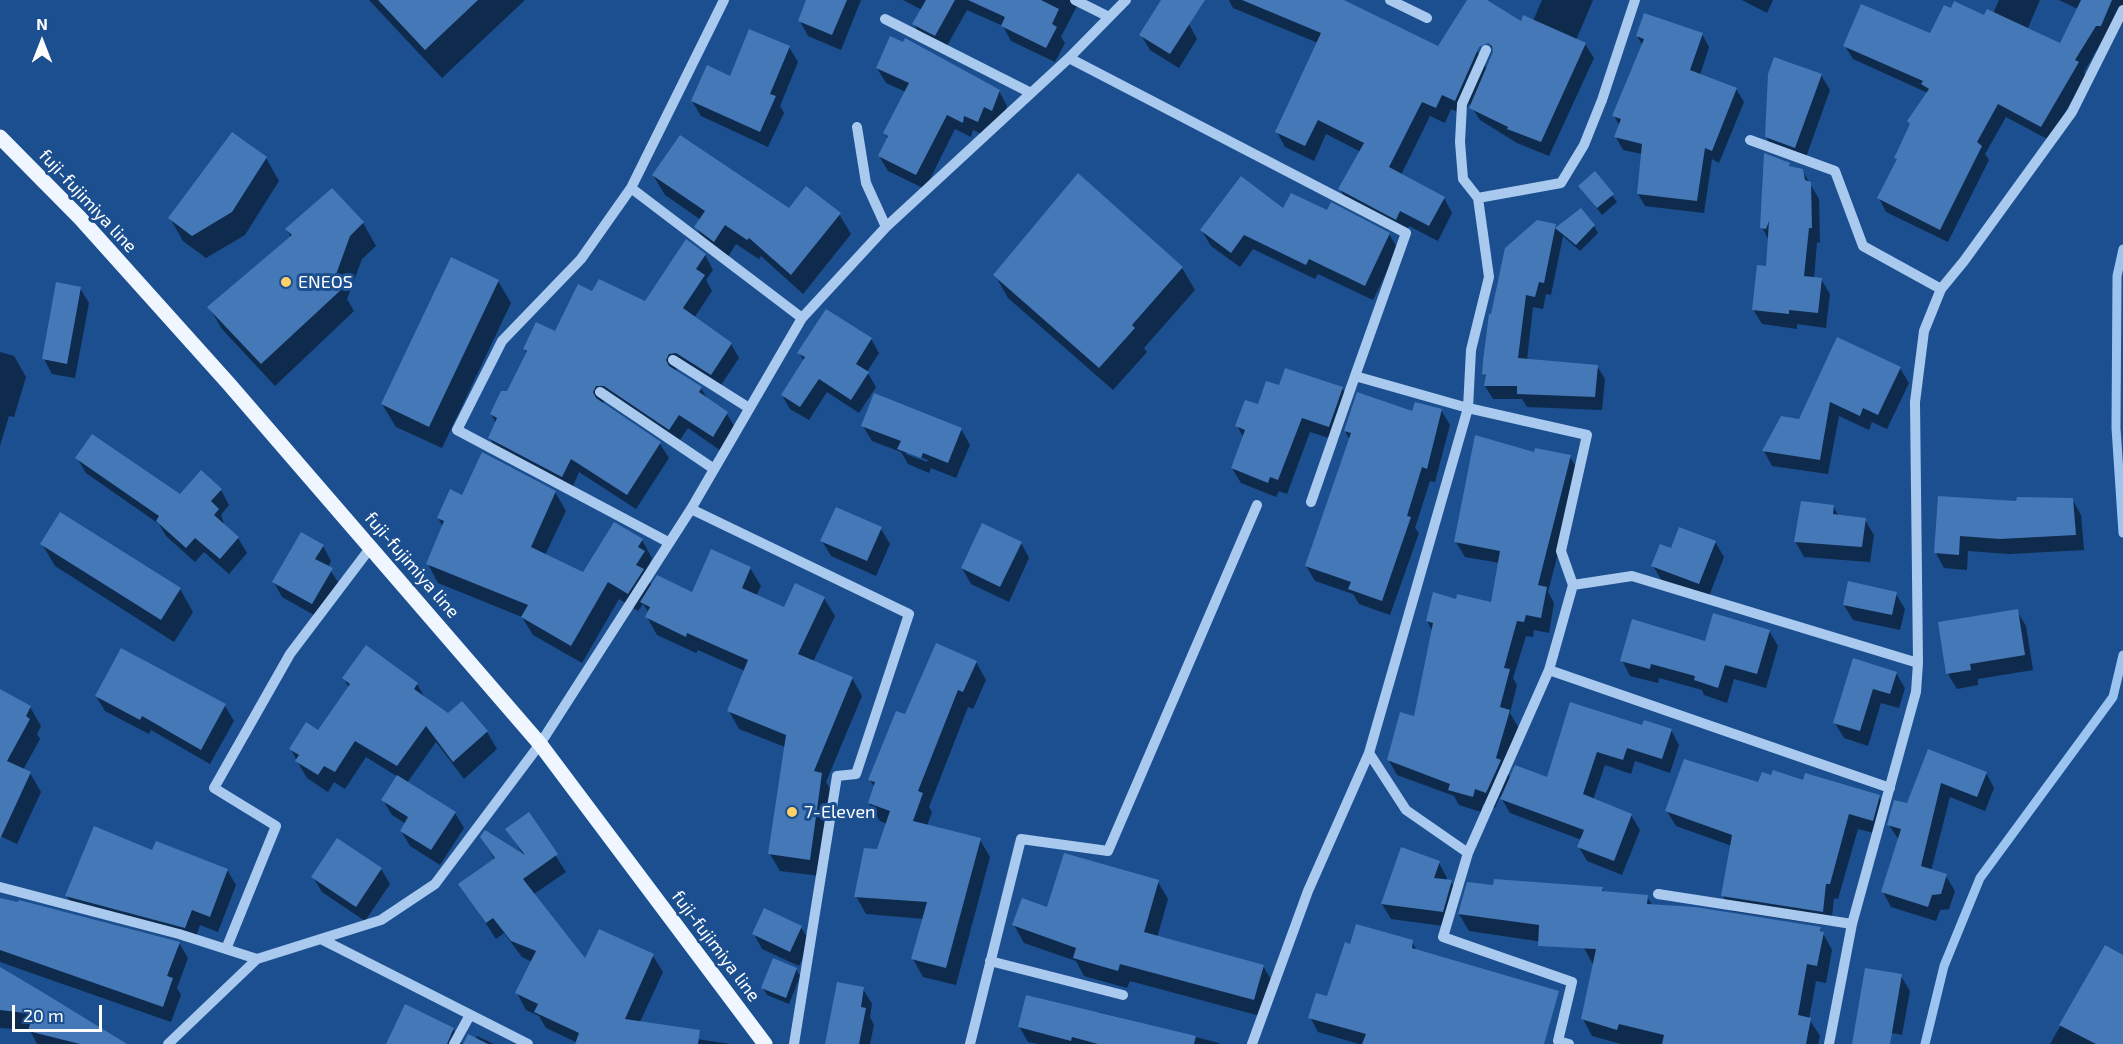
<!DOCTYPE html>
<html>
<head>
<meta charset="utf-8">
<style>
	body { margin:0 }
	#map { position:relative; width:2123px; height:1044px; overflow:hidden; background:#1b4f8f; font-family:"Exo 2",sans-serif }
	canvas { display:block }
	.north { position:absolute; left:12px; top:12px; width:60px; height:60px; -webkit-text-stroke:4px #1b4f8f; paint-order:stroke; rotate:0deg; font-size:16px; font-weight:700; line-height:24px; text-align:center; color:#fff }
	.north::after { content:''; display:block; margin:auto; width:21px; height:27px; background:#fff; clip-path:polygon(50% 0,100% 100%,50% 72%,0 100%) }
	.scale { position:absolute; left:12px; top:1005px; width:90px; height:27px; box-sizing:border-box; border:3px solid #fff; border-top:0; padding-left:8px; font-size:18px; line-height:21px; white-space:nowrap; color:#fff; -webkit-text-stroke:4px #1b4f8f; paint-order:stroke }
</style>
</head>
<body>
<div id="map">
<canvas width="2123" height="1044"></canvas>
<div class="north">N</div>
<div class="scale">20 m</div>
</div>
<script>
const context = document.querySelector('canvas').getContext('2d');
context.lineJoin = 'round';
function fillPath(path, color) { context.fillStyle = color; context.fill(path, 'evenodd'); }
const poly = rows => new Path2D(rows.map(r => 'M' + r).join(''));
function stroke(path, color, width, dash) { context.strokeStyle = color; context.lineWidth = width; context.lineCap = dash ? 'butt' : 'round'; context.setLineDash(dash || []); context.stroke(path); }
function label(font, color, halo, rows, align = 'center') {
  context.font = font + ' "Exo 2",sans-serif'; context.lineWidth = 6; context.setLineDash([]); context.textBaseline = 'middle'; context.strokeStyle = halo; context.fillStyle = color; for (const [text, x, y, turn = 0] of rows) {
    context.save(); context.translate(x, y); context.rotate((+turn || 0) * Math.PI / 180); context.textAlign = isNaN(turn) ? turn : align; if (halo) context.strokeText(text, 0, 0); context.fillText(text, 0, 0); context.restore();
  }
}
const shadow = poly([
	[369,0,525,0,442,78],
	[808,0,861,0,841,50,808,36,800,21],
	[903,0,1080,0,1061,37,1065,43,1055,62,1011,41,1003,26,967,10,944,51,923,40,914,24,922,10],
	[1229,0,1342,0,1439,48,1477,51,1487,69,1494,51,1489,43,1522,23,1533,21,1542,0,1593,0,1576,40,1585,44,1594,58,1549,156,1517,143,1480,120,1469,103,1464,115,1451,109,1445,123,1430,116,1401,175,1444,198,1452,213,1438,241,1409,226,1405,234,1349,204,1340,189,1361,152,1326,134,1314,161,1285,147,1277,132,1318,43,1233,8],
	[1742,0,1773,0,1767,13],
	[1999,0,2040,0,2028,28,2060,45,2078,9,2059,0,2123,0,2123,4,2108,39,2103,39,2084,72,2086,76,2049,140,2006,117,1985,154,1989,160,1948,242,1886,212,1879,198,1928,93,1853,59,1845,46,1931,35,1993,14],
	[1189,24,1197,39,1179,68,1150,50,1141,35],
	[1702,34,1709,47,1700,75,1736,89,1744,102,1719,163,1712,159,1704,213,1645,206,1638,194,1642,154,1623,150,1616,137,1620,126,1614,116,1643,46,1637,36],
	[789,47,798,62,780,106,784,113,768,147,701,116,692,101],
	[877,68,999,91,1007,106,1000,125,992,122,986,136,973,130,971,137,955,129,925,189,888,171,879,156,888,139,885,133,906,92,886,83],
	[1821,75,1830,90,1804,163,1775,152,1766,137],
	[232,134,266,158,279,181,245,235,206,258,183,241,170,218],
	[1789,164,1791,168,1802,170,1819,199,1820,243,1817,242,1814,278,1821,279,1830,294,1826,328,1797,324,1797,329,1762,324,1753,309,1768,268,1769,241,1762,227],
	[1595,173,1617,202,1602,215,1580,186],
	[653,175,789,210,839,214,851,234,803,294,761,256,759,259,736,244,726,260,708,247,696,227,701,220,665,195],
	[332,190,363,223,376,246,362,259,347,299,354,311,275,386,222,329,209,307,291,237,287,230],
	[1284,211,1327,212,1389,234,1398,249,1373,300,1318,274,1315,279,1253,249,1240,267,1211,246,1202,231],
	[1555,225,1557,229,1594,226,1598,233,1580,251,1563,236,1551,295,1546,294,1543,309,1533,307,1527,360,1597,366,1605,379,1602,410,1527,407,1522,399,1493,399,1485,386,1487,379,1484,374,1492,316],
	[705,255,713,270,706,280,712,291,694,318,731,344,739,358,719,388,683,367,674,370,701,388,708,400,726,413,735,427,721,451,688,428,678,443,606,399,602,404,660,444,669,458,636,509,579,472,571,491,498,452,490,438,496,423,491,414,508,393,527,354,524,349,556,333,593,293,645,303],
	[1182,268,1195,290,1144,348,1147,352,1113,390,1008,298,995,275],
	[498,281,511,303,442,448,396,427,382,404],
	[80,288,89,303,75,378,52,374,44,359],
	[871,339,879,353,867,372,876,387,859,413,827,392,809,420,790,409,782,395,804,361,799,353],
	[1838,339,1900,368,1909,383,1887,429,1872,422,1869,430,1839,416,1828,474,1772,466,1764,451,1800,421],
	[0,352,14,356,26,377,14,417,9,416,0,446],
	[1280,387,1342,388,1351,403,1338,441,1310,432,1287,494,1279,491,1276,497,1241,483,1232,468,1244,438,1237,426],
	[1441,410,1450,425,1435,482,1430,481,1415,528,1419,533,1390,615,1359,604,1353,594,1315,581,1306,566,1350,440,1345,431,1413,413],
	[863,426,961,429,970,445,956,478,931,468,929,473,908,464,901,452,872,441],
	[906,451,928,460,927,462,906,454],
	[1536,454,1570,457,1579,472,1548,592,1554,603,1549,633,1534,630,1533,637,1526,636,1513,678,1517,685,1510,713,1518,727,1505,769,1511,779,1548,779,1643,727,1671,730,1679,745,1670,773,1635,761,1631,774,1605,765,1593,800,1631,815,1640,830,1622,875,1587,861,1579,847,1582,840,1510,813,1500,796,1495,808,1483,804,1481,812,1459,805,1454,796,1397,775,1388,759,1416,718,1433,632,1427,621,1457,601,1492,604,1500,563,1465,557,1456,542],
	[77,458,180,496,221,490,229,505,221,515,225,527,238,538,247,553,229,574,204,552,195,562,166,536,159,524,86,473],
	[555,492,566,511,545,555,584,574,642,540,652,558,650,563,654,571,648,580,652,586,693,594,750,568,761,586,756,596,785,609,824,598,835,616,813,662,852,678,862,696,826,782,832,792,820,876,780,871,770,854,785,747,739,729,729,711,745,671,698,650,696,653,657,635,647,617,649,613,643,604,638,611,619,599,582,663,533,635,522,617,438,583,428,564,443,527,438,518,463,497],
	[1940,497,2017,503,2072,499,2081,515,2084,550,2009,554,1968,551,1967,570,1944,568,1936,553],
	[1833,506,1839,517,1865,520,1874,535,1870,562,1804,557,1795,541],
	[881,529,890,544,876,576,831,556,822,541],
	[1715,542,1724,557,1708,599,1662,581,1653,566,1672,550],
	[1021,543,1029,558,1009,602,971,584,962,568],
	[42,544,180,589,193,612,174,642,55,566],
	[323,546,331,561,328,567,340,585,321,619,282,597,274,582],
	[1896,594,1905,609,1900,630,1853,620,1844,605],
	[2017,611,2026,626,2033,670,1978,679,1978,685,1957,689,1948,674],
	[1769,631,1778,646,1766,688,1734,679,1727,703,1704,695,1702,690,1659,678,1658,683,1630,676,1622,660],
	[121,650,225,706,234,721,210,764,151,730,149,734,105,711,96,696],
	[1854,660,1896,673,1905,688,1899,708,1881,703,1868,746,1844,738,1835,723],
	[976,662,986,680,973,709,968,707,929,807,932,812,927,826,980,840,990,857,956,985,923,977,913,959,924,919,866,914,856,896,878,851,887,824,880,821,869,803,875,788,870,780,906,716],
	[344,678,417,684,426,700,448,715,487,732,497,749,464,779,436,742,407,783,455,813,464,828,440,865,410,846,401,831,406,824,392,815,383,800,398,777,366,757,345,789,334,782,328,792,307,778,297,761,291,749,318,732,349,688],
	[0,691,30,707,41,726,37,734,40,739,23,770,30,773,41,792,17,844,0,836],
	[1929,751,1986,773,1994,788,1985,811,1950,797,1931,871,1946,876,1955,891,1949,909,1940,910,1936,921,1891,907,1883,892,1899,840,1889,825,1908,805],
	[1772,777,1879,797,1887,812,1881,835,1858,829,1838,899,1834,898,1831,926,1731,911,1723,896,1732,846,1676,826,1667,811,1759,784],
	[528,814,566,872,534,894,585,961,599,931,653,956,663,972,640,1022,684,1037,730,1044,580,1044,546,1028,539,1016,526,1010,517,993,532,962,522,957,504,933,496,939,464,890,495,860,481,837,524,856,507,829],
	[153,852,227,870,236,885,218,932,200,925,194,943,75,911,67,896],
	[1065,854,1158,882,1168,899,1157,938,1263,966,1273,983,1264,1017,1130,981,1127,988,1084,976,1076,961,1024,943,1014,925,1048,909],
	[1439,863,1447,878,1446,881,1451,882,1460,897,1451,927,1391,919,1382,904],
	[381,869,390,884,365,921,322,892,313,877],
	[1494,886,1602,888,1605,893,1647,897,1653,906,1820,928,1832,950,1826,983,1816,981,1809,1019,1820,1036,1818,1044,1621,1044,1592,1036,1583,1019,1594,966,1584,948,1469,931,1459,914],
	[0,900,179,943,188,958,177,988,181,995,171,1022,0,962],
	[801,927,810,942,799,966,762,949,754,934],
	[1412,942,1417,951,1536,1044,1359,1044,1318,1032,1310,1017,1328,998],
	[2106,947,2123,957,2123,1044,2050,1044],
	[0,968,124,1044,37,1044,30,1030,0,1028],
	[796,969,800,976,789,1004,767,995,763,988],
	[1901,976,1910,991,1902,1035,1868,1028],
	[863,989,872,1004,870,1017,874,1025,870,1044,826,1044],
	[1098,1012,1219,1043,1220,1044,1038,1044,1028,1042,1019,1026,1097,1015],
	[453,1029,462,1044,387,1044],
	[477,1036,494,1044,464,1044,475,1040]
]);
const stream = poly([
	[2123,249,2117,276,2116,428,2123,533],
	[1925,1044,1944,966,1980,878,2113,697,2123,655]
]);
const building = poly([
	[378,0,478,0,425,50],
	[806,0,847,0,832,35,798,21],
	[926,0,955,0,935,36,912,24],
	[968,0,1041,0,1059,9,1052,24,1057,27,1046,48,1001,26,1005,17],
	[1161,0,1205,0,1170,54,1139,35],
	[1242,0,1344,0,1438,46,1467,0,1487,0,1521,21,1523,15,1586,43,1541,142,1507,129,1508,127,1469,108,1493,52,1492,46,1488,43,1479,47,1455,101,1442,95,1436,108,1422,102,1389,167,1445,197,1429,226,1400,211,1396,220,1338,189,1364,143,1318,120,1305,146,1275,132,1321,33],
	[2081,0,2112,0,2101,26,2096,26,2075,60,2079,62,2041,127,1998,104,1977,142,1982,146,1940,230,1877,198,1897,159,1894,158,1910,124,1907,121,1929,89,1921,84,1923,81,1843,46,1861,4,1930,33,1944,5,1951,8,1954,1,1984,15,1987,9,2060,43],
	[1644,13,1703,33,1690,70,1737,88,1712,151,1705,148,1697,201,1637,194,1642,144,1614,137,1621,119,1612,116,1644,39,1636,36],
	[749,29,790,46,770,94,776,96,760,132,691,101,707,65,730,76],
	[890,36,903,42,905,38,1000,90,992,111,984,107,978,122,964,116,963,123,947,115,916,175,878,156,888,136,883,133,909,83,876,68],
	[1774,57,1822,74,1795,148,1765,137,1768,74],
	[232,132,267,157,232,212,192,236,168,218],
	[680,135,789,208,806,186,841,213,791,275,749,238,747,240,725,225,714,242,694,227,705,211,652,175],
	[1764,153,1790,163,1789,166,1803,169,1805,180,1811,182,1812,228,1809,228,1804,276,1822,278,1818,313,1789,310,1789,314,1752,310,1757,265,1766,266,1769,221,1766,229,1760,228],
	[1595,171,1614,194,1597,208,1578,186],
	[1078,173,1183,267,1132,325,1135,328,1099,368,993,275],
	[1241,176,1283,208,1291,193,1327,210,1331,202,1390,233,1365,286,1309,259,1306,265,1244,235,1231,253,1200,230],
	[332,188,364,222,350,236,334,280,343,288,261,364,207,307,292,235,285,229],
	[1581,208,1595,225,1576,245,1555,228],
	[1537,220,1556,224,1544,283,1539,282,1535,297,1526,295,1518,358,1598,365,1595,397,1517,394,1517,386,1484,386,1486,375,1482,374,1483,361,1489,314,1491,314,1505,248],
	[686,239,706,254,696,269,705,275,683,308,732,343,711,375,676,353,669,354,666,360,669,366,702,387,699,392,728,412,713,437,679,415,669,430,604,386,596,386,593,392,596,398,661,442,627,495,571,459,562,477,488,438,497,418,490,414,501,391,507,391,527,351,523,349,536,322,555,331,578,284,592,291,599,279,645,301],
	[451,257,499,280,429,427,381,404],
	[56,282,81,287,67,364,42,359],
	[826,309,872,338,856,364,869,372,851,400,819,379,800,407,781,395,805,357,797,353],
	[1837,337,1901,367,1878,415,1863,408,1860,416,1830,402,1820,460,1762,451,1781,416,1799,419],
	[1285,368,1343,387,1329,427,1302,418,1278,480,1270,477,1268,483,1231,468,1245,430,1235,426,1245,400,1258,404,1266,381,1279,385],
	[1357,392,1412,411,1415,402,1442,409,1427,469,1422,467,1407,516,1411,517,1382,601,1348,589,1351,582,1305,566,1351,433,1344,431],
	[874,393,962,428,948,463,923,453,921,458,897,449,901,441,861,426],
	[92,434,180,494,201,470,222,489,211,501,219,509,214,515,239,537,220,559,195,538,186,548,156,521,159,516,75,458],
	[1475,435,1534,452,1535,448,1571,455,1538,585,1547,587,1541,618,1526,615,1524,622,1517,621,1504,668,1510,669,1500,707,1510,710,1496,758,1501,760,1486,793,1475,789,1473,797,1448,790,1450,784,1387,760,1400,712,1414,716,1433,623,1426,621,1433,592,1456,599,1457,594,1491,602,1500,551,1454,542],
	[482,452,556,491,531,547,583,572,614,522,643,539,638,547,645,551,636,565,644,569,628,594,608,582,571,646,521,617,528,605,426,564,444,521,437,518,450,489,462,495],
	[1938,496,2016,501,2017,497,2073,498,2076,535,2000,539,1960,536,1959,555,1934,553],
	[1801,501,1834,505,1833,514,1866,518,1862,547,1794,542],
	[836,507,882,527,867,561,820,541],
	[60,512,181,588,161,620,40,544],
	[982,523,1022,542,1000,587,961,568],
	[1679,527,1716,541,1699,584,1651,566,1660,544,1671,548],
	[301,532,324,545,315,559,333,568,312,604,272,582],
	[711,549,751,567,742,588,784,607,795,583,825,597,798,654,853,677,814,771,822,773,810,860,768,854,786,735,727,711,748,660,687,633,686,637,645,617,650,607,640,602,657,575,692,592],
	[1848,581,1897,592,1892,615,1843,605],
	[2018,609,2025,655,1970,664,1971,670,1946,674,1938,622],
	[1713,613,1770,630,1757,674,1725,665,1718,688,1694,680,1695,676,1651,664,1650,669,1620,661,1632,619,1705,641],
	[936,643,977,661,963,692,958,690,918,791,923,793,913,821,981,838,946,968,911,959,927,902,854,897,864,848,877,849,890,811,868,803,875,782,868,780,896,711,905,714],
	[366,645,418,683,414,689,448,713,462,701,488,731,453,762,426,726,397,766,355,741,335,772,324,766,318,775,295,761,299,755,289,749,306,722,318,730,350,684,342,678],
	[121,648,226,704,201,750,142,716,140,720,95,696],
	[1853,658,1897,672,1890,694,1873,689,1860,731,1833,723],
	[0,689,31,706,26,716,30,719,7,761,31,772,0,839],
	[1570,702,1642,725,1644,720,1672,729,1662,759,1627,748,1623,760,1597,752,1583,794,1632,814,1614,861,1577,847,1584,830,1500,799,1515,765,1547,777],
	[1928,749,1987,772,1977,797,1941,783,1921,866,1947,874,1941,894,1932,895,1928,907,1881,892,1901,829,1887,825,1894,800,1907,803],
	[1684,759,1758,782,1762,772,1771,775,1773,770,1803,780,1805,773,1880,795,1873,821,1849,814,1830,884,1826,884,1823,912,1721,896,1732,835,1665,811],
	[397,775,456,812,431,850,400,831,408,817,381,800],
	[529,812,558,854,523,879,585,958,599,929,654,954,625,1019,700,1030,698,1044,575,1044,579,1033,534,1012,538,1004,515,993,536,951,511,941,493,918,486,923,458,884,495,858,480,837,485,830,525,855,505,829],
	[94,826,152,850,156,841,228,869,210,917,192,910,185,928,65,896],
	[337,838,382,868,356,907,311,877],
	[1401,847,1440,861,1434,878,1452,880,1443,912,1381,904],
	[1064,853,1159,880,1144,932,1264,965,1254,1000,1120,964,1118,971,1073,958,1076,948,1012,925,1022,898,1047,907],
	[1494,879,1603,887,1602,891,1648,895,1647,904,1695,907,1821,927,1820,931,1824,932,1817,966,1807,964,1798,1015,1811,1018,1806,1044,1662,1044,1664,1035,1619,1024,1617,1030,1581,1019,1596,949,1538,946,1539,925,1458,914,1467,882,1493,885],
	[0,898,18,902,19,900,180,942,167,976,173,978,163,1007,0,950],
	[764,908,802,926,790,952,752,934],
	[1356,924,1413,940,1412,948,1559,991,1544,1044,1362,1044,1366,1034,1308,1018,1316,993,1327,996,1345,942,1350,944],
	[2105,945,2123,955,2123,1044,2096,1044,2059,1025],
	[773,958,797,968,786,998,761,988],
	[0,967,44,993,127,1044,80,1044,28,1031,33,1014,0,1010],
	[1865,968,1902,974,1890,1044,1852,1044],
	[837,982,864,987,861,1007,866,1008,859,1044,825,1044],
	[1026,995,1196,1036,1194,1044,1098,1044,1072,1037,1071,1041,1018,1027],
	[405,1004,454,1028,447,1044,386,1044],
	[468,1034,488,1044,463,1044]
]);
const minor = poly([
	[1075,0,1109,17],
	[1390,0,1427,18],
	[885,19,1031,93],
	[1069,58,1406,233,1355,376,1468,408,1587,435,1561,551,1573,585,1632,576,1918,663],
	[857,127,866,183,886,227],
	[1750,140,1835,171,1863,246,1941,289],
	[631,188,802,318],
	[1478,198,1561,183,1584,145,1602,100,1635,0],
	[673,360,749,408],
	[600,392,714,469],
	[1311,502,1355,376],
	[691,509,909,614,856,774,837,776,794,1044],
	[668,542,457,430,502,341,581,259,631,188,724,0],
	[1549,670,1890,788],
	[1468,853,1406,810,1369,753,1468,408,1471,350,1489,277,1478,198,1463,179,1460,142,1462,104,1486,50],
	[0,887,179,934,257,959],
	[1658,894,1852,924],
	[321,939,528,1044],
	[226,949,276,826,214,788,290,654,371,547],
	[990,961,1123,995],
	[168,1044,257,959,381,920,435,884,540,744,691,509,802,318,886,227,1069,58,1126,0],
	[454,1044,470,1015],
	[970,1044,1021,839,1108,851,1257,505],
	[1252,1044,1308,891,1369,753],
	[1569,1044,1558,1041,1572,982,1443,937,1468,853,1549,670,1573,585],
	[1829,1044,1852,924,1916,692,1918,663,1915,402,1924,331,1941,289,1964,261,2072,112,2123,10]
]);
const major = poly([
	[0,137,80,218,229,384,540,744,765,1044]
]);
const markers = [
	[286,282,6,"#ffd166"],
	[792,812,6,"#ffd166"]
];
const streetNames = [
	["fuji-fujimiya line",88,201,47],
	["fuji-fujimiya line",412,565,49],
	["fuji-fujimiya line",716,946,53]
];
const poiNames = [
	["ENEOS",298,282],
	["7-Eleven",804,812]
];
fillPath(shadow, '#0007');
stroke(stream, '#9cc4f0', 9);
fillPath(building, '#4478b7');
stroke(minor, '#a9c9ee', 10);
stroke(major, '#f0f6ff', 15);
for (const [x, y, r, color] of markers) { const dot = new Path2D(); dot.arc(x, y, r, 0, 2 * Math.PI); context.fillStyle = color; context.fill(dot); stroke(dot, '#1b4f8f', 2); }
label('18px', '#fff', '#1b4f8f', streetNames);
label('18px', '#fff', '#1b4f8f', poiNames, 'left');
</script>
</body>
</html>
